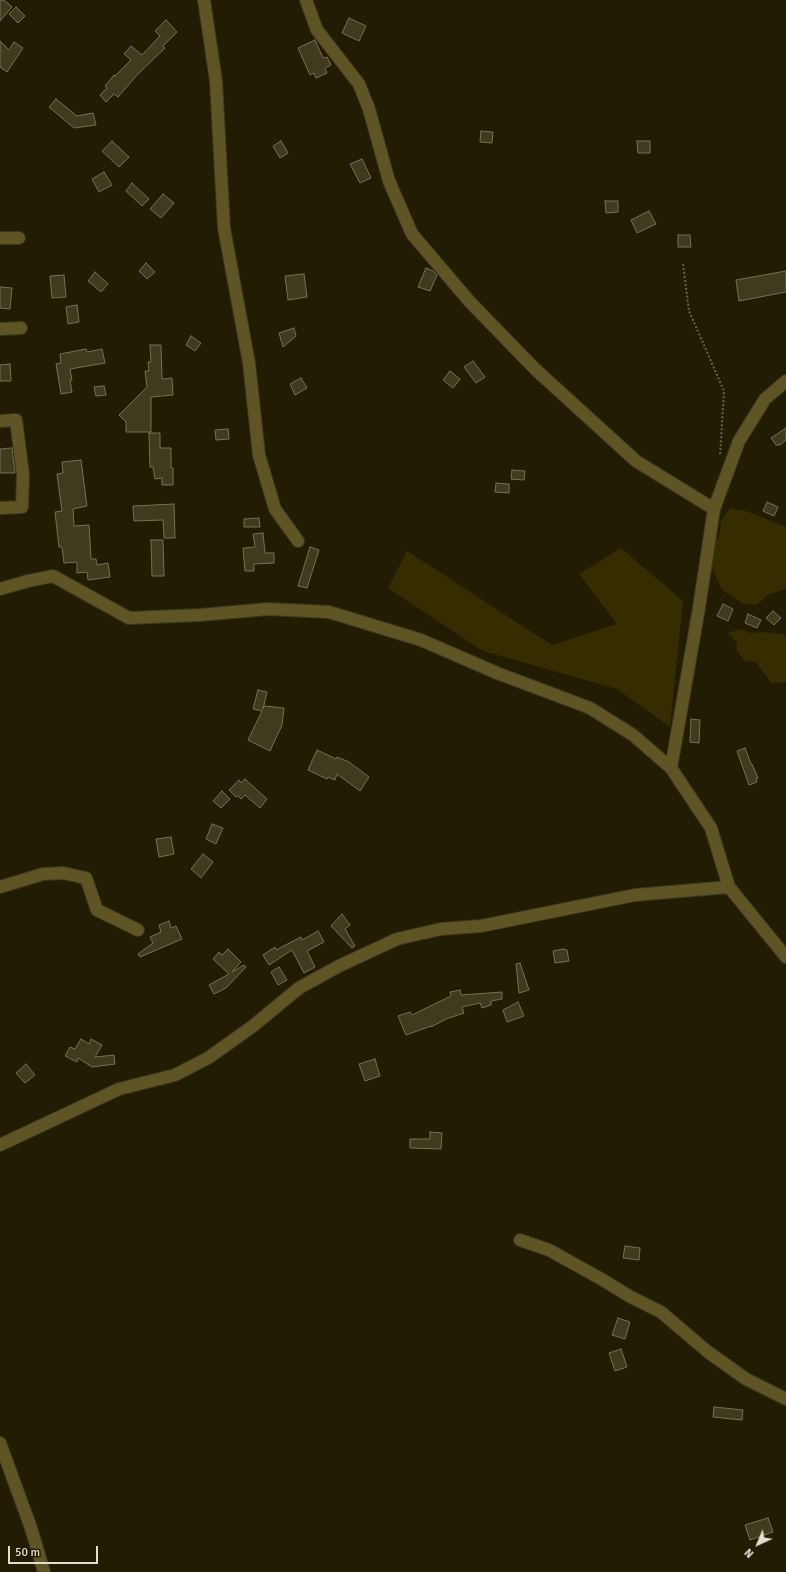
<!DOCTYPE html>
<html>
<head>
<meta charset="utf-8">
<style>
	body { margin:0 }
	#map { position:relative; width:786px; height:1572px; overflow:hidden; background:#221c03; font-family:Signika,sans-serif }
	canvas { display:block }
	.north { position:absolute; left:738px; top:1524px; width:40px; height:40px; -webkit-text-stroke:3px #221c03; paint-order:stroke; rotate:224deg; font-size:11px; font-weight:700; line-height:16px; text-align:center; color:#e2dfd0 }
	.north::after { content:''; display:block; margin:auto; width:14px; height:18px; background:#e2dfd0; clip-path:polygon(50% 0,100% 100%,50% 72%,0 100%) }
	.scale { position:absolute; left:8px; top:1546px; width:90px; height:18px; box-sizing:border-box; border:2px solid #e2dfd0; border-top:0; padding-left:5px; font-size:12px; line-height:14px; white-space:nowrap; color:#e2dfd0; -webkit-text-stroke:3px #221c03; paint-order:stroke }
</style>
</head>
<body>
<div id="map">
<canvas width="786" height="1572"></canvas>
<div class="north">N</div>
<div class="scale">50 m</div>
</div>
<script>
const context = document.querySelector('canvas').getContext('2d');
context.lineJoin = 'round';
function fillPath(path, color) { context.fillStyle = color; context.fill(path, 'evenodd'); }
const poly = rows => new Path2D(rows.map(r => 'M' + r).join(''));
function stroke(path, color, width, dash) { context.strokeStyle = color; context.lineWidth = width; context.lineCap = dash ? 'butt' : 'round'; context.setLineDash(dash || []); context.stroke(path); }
const green = poly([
	[730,508,746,511,786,527,786,589,768,595,757,605,743,604,722,590,712,568,709,548,719,536,721,521],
	[621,548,683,601,670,727,617,689,483,651,388,588,407,551,552,645,617,624,579,574],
	[741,629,750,633,767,632,786,635,786,682,771,683,756,662,745,661,737,651,737,643,728,633]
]);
const building = poly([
	[0,0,4,0,12,7,0,21,0,0],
	[16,7,25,16,18,23,9,14,16,7],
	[349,18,366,26,359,41,342,33,349,18],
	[166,20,177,32,163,46,165,48,137,75,118,97,114,94,106,102,100,95,107,88,105,86,114,75,115,76,131,60,124,54,131,46,142,55,160,36,155,31,166,20],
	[315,40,323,58,327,57,331,65,325,68,327,73,316,78,314,73,310,75,298,48,315,40],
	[0,41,9,50,14,42,23,48,7,72,0,67,0,41],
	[56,99,77,116,93,113,96,125,74,128,49,107,56,99],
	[481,131,493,132,492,143,480,142,481,131],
	[112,141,129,157,119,167,102,151,112,141],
	[281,141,288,153,280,158,273,146,281,141],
	[637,141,650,141,650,153,638,153,637,141],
	[362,159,371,178,360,183,350,164,362,159],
	[104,172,112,185,99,192,92,179,104,172],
	[132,183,149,199,142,206,126,191,132,183],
	[163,194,174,203,161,218,150,209,163,194],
	[605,201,618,201,618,212,606,213,605,201],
	[649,211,656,224,637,233,631,220,649,211],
	[678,235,690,235,691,247,678,247,678,235],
	[146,263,155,272,147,279,139,271,146,263],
	[426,268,433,271,437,275,430,291,418,287,426,268],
	[786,271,786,292,739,301,736,280,786,271],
	[95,272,108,284,101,292,88,281,95,272],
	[304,274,307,297,288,300,285,276,304,274],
	[64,275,66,297,52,298,50,276,64,275],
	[0,287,12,288,10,309,0,308,0,287],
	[77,305,79,322,68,324,66,307,77,305],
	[294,328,296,336,283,347,279,333,294,328],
	[191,336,201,343,195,351,186,345,191,336],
	[150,345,161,345,162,379,172,378,173,395,151,397,151,432,126,432,126,422,119,415,147,387,145,371,149,371,148,362,151,362,150,345],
	[86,349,87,352,102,349,105,363,70,369,72,380,70,380,72,392,61,394,56,364,61,363,60,354,86,349],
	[473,361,485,377,476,383,464,367,473,361],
	[10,364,11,381,0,381,0,365,10,364],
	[450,371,460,379,453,388,443,380,450,371],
	[301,378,307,388,295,395,290,384,301,378],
	[104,386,106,395,96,396,94,387,104,386],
	[786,428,786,440,780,445,776,445,771,438,786,428],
	[228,429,229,439,216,440,215,430,228,429],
	[149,433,160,433,160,448,171,448,171,468,173,468,173,485,162,485,162,478,155,479,153,467,150,467,149,433],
	[12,448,15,473,0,473,0,449,12,448],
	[81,460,87,506,73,509,74,526,89,525,91,559,96,559,97,565,108,563,110,577,88,580,87,572,77,573,77,562,64,563,62,547,59,547,55,512,62,511,57,474,63,473,62,462,81,460],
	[512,470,525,471,524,480,511,479,512,470],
	[496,483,509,484,509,493,495,492,496,483],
	[767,502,778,507,774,516,763,511,767,502],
	[174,504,175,538,164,538,163,520,134,521,133,506,174,504],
	[259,518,260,527,244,527,244,519,259,518],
	[263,533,265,553,274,553,274,563,254,564,254,571,245,571,243,548,255,547,253,534,263,533],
	[151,540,163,540,164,576,152,576,151,540],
	[310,547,319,550,307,588,298,586,310,547],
	[723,604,733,609,728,621,717,616,723,604],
	[773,611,781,618,774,625,766,618,773,611],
	[748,614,761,620,757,628,745,623,748,614],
	[258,690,267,692,263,709,264,706,284,708,282,725,270,751,248,740,262,711,253,709,258,690],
	[691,719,700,720,699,743,690,742,691,719],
	[745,748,751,764,752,764,758,778,756,779,757,782,749,785,737,751,745,748],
	[317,750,336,759,337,757,349,762,369,777,360,791,337,774,335,780,328,777,327,779,308,770,317,750],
	[245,779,267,799,260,808,245,795,241,799,238,796,236,797,229,790,239,780,241,783,245,779],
	[222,791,230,799,221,808,213,801,222,791],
	[212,824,223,828,216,844,206,839,212,824],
	[171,837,174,854,159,857,156,839,171,837],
	[203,854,213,862,201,878,191,869,203,854],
	[342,914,350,925,345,929,355,946,352,948,331,926,342,914],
	[169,921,171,928,176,926,182,939,140,957,138,954,153,943,150,937,161,932,159,925,169,921],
	[318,931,324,942,307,951,315,967,304,973,292,950,269,965,263,955,275,947,276,950,301,937,302,940,318,931],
	[228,949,241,962,232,972,244,965,246,967,226,988,214,994,209,985,229,974,213,959,219,952,222,955,228,949],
	[563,949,567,950,569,961,555,963,553,951,563,949],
	[520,963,529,990,519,993,516,964,520,963],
	[279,967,287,980,278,985,271,972,279,967],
	[460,990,461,995,502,992,502,999,491,1001,491,1005,482,1008,480,1003,462,1007,464,1013,446,1019,431,1027,431,1026,406,1035,398,1016,410,1012,412,1015,451,996,450,992,460,990],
	[518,1002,524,1016,507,1022,503,1010,518,1002],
	[81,1039,89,1044,91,1039,102,1045,95,1057,114,1055,115,1064,92,1067,78,1058,77,1062,65,1056,70,1047,75,1049,81,1039],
	[375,1059,380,1076,365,1081,359,1064,375,1059],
	[26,1064,35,1075,25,1083,16,1073,26,1064],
	[430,1132,442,1133,441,1149,410,1148,410,1139,430,1139,430,1132],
	[625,1246,640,1248,639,1260,623,1258,625,1246],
	[618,1318,630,1322,625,1339,612,1335,618,1318],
	[621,1349,627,1367,615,1371,609,1353,621,1349],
	[714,1407,743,1410,742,1420,713,1417,714,1407],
	[768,1518,773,1532,750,1540,745,1525,768,1518]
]);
const path = poly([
	[683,264,689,311,724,391,720,456]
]);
const minor = poly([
	[204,0,216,81,224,228,249,363,259,455,275,509,298,541],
	[306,0,317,30,359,84,369,109,389,181,412,234,470,302,535,369,636,461,714,509],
	[0,238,19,238],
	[0,329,21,328],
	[0,421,16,420,23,475,22,507,0,508],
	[0,589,28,581,53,576,129,618,200,615,268,609,329,612,421,640,497,673,590,708,633,735,671,768,711,828,729,887,786,957],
	[671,768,699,608,714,509,739,441,765,399,786,381],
	[0,887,43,874,63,873,86,878,97,910,138,930],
	[0,1145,119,1089,175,1075,208,1058,253,1026,299,988,339,966,397,939,441,929,481,926,635,895,729,887],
	[520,1240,549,1250,603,1280,629,1296,661,1312,708,1352,746,1379,786,1399],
	[0,1443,31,1528,44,1572]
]);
fillPath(green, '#352c00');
fillPath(building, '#403a1f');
stroke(building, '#767054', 1);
stroke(minor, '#3d3720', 14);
stroke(path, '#68634e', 2, [2, 2]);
stroke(minor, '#5f5424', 12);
</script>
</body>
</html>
